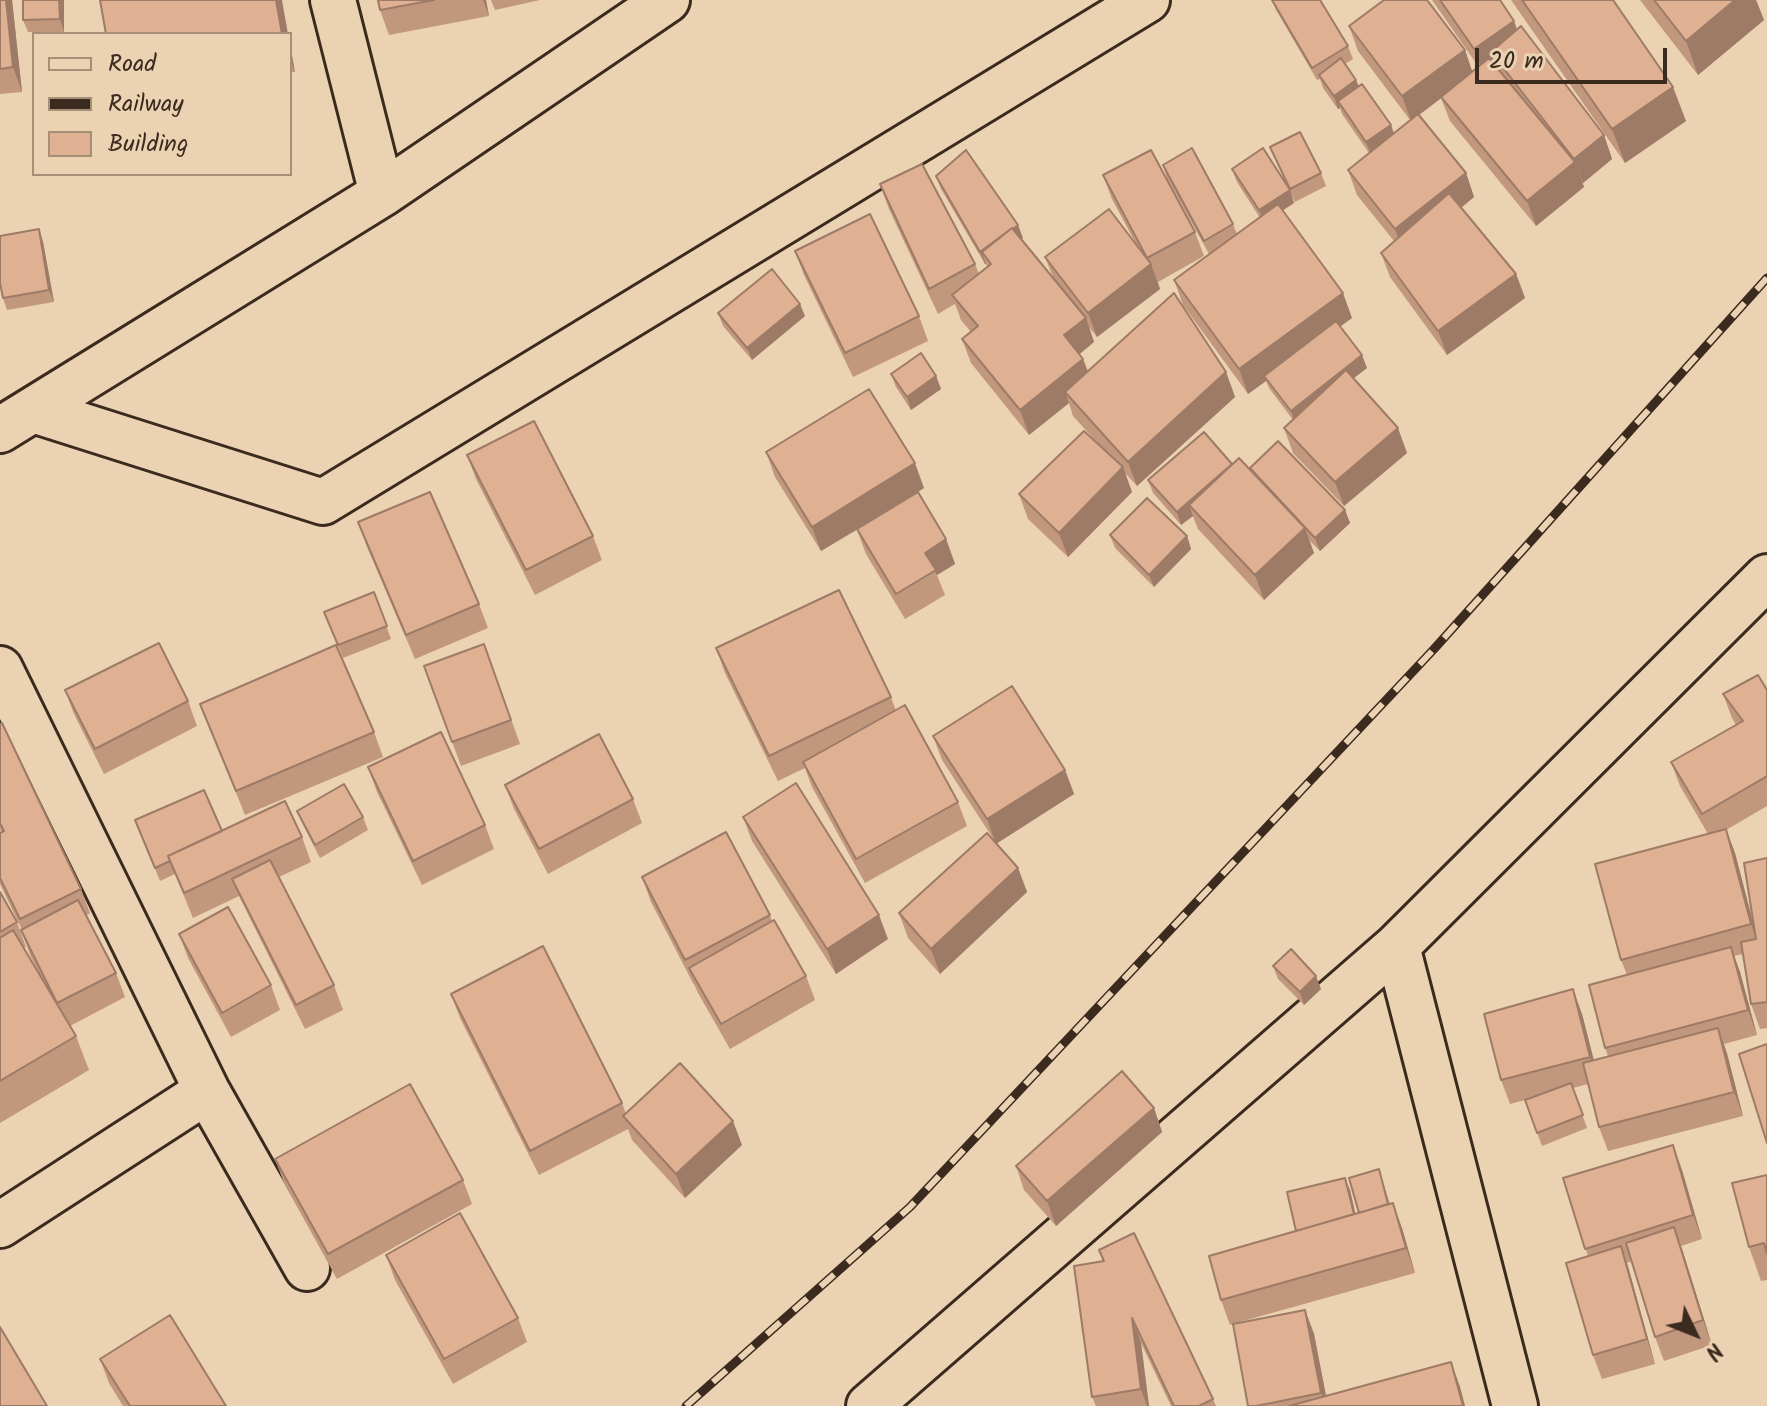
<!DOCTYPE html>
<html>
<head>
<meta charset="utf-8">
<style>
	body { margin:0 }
	#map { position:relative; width:1767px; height:1406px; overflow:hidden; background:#ebd2b3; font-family:Kalam,sans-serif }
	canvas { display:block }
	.legend { position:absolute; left:32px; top:32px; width:260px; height:144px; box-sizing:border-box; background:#ebd2b3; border:2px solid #a58f77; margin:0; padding:10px 14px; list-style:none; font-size:24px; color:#3b2a1e }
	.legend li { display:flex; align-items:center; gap:16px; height:40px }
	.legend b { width:40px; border:2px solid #a58f77 }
	.north { position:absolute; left:1655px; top:1294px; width:80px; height:80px; -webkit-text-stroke:6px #ebd2b3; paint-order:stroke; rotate:133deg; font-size:22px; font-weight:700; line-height:32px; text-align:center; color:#3b2a1e }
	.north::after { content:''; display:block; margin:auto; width:28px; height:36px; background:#3b2a1e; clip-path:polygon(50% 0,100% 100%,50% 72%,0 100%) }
	.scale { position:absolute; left:1475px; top:48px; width:192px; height:36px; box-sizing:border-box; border:4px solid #3b2a1e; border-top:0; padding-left:10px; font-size:24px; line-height:28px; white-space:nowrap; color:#3b2a1e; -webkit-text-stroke:6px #ebd2b3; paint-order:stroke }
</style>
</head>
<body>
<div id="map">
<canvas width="1767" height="1406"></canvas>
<ul class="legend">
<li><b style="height:10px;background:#ebd2b3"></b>Road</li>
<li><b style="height:10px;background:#3b2a1e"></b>Railway</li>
<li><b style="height:22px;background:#e0b093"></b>Building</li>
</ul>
<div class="north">N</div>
<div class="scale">20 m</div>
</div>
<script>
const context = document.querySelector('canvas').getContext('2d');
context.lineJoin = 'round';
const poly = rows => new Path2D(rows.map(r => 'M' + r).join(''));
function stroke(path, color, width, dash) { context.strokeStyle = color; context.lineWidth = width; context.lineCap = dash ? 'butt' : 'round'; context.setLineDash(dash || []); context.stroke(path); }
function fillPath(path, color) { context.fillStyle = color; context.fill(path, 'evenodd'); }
const minor = poly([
	[333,0,382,194],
	[33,410,323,502,1147,0],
	[0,430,382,194,667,0],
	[0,669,207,1091,307,1268],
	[1397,946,1515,1406],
	[0,1225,207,1091],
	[869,1406,1397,946,1767,577]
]);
const rail = poly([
	[686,1406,910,1207,1434,649,1767,278]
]);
const wall = poly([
	[0,0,12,0,22,92,0,94],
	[23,0,64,0,64,32,28,32,23,20],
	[378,0,486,0,489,16,389,35,380,10],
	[491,0,540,0,495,10],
	[1272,0,1348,46,1353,59,1345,64,1359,86,1391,125,1394,133,1410,120,1358,51,1349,26,1465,50,1472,71,1478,66,1432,0,1500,0,1514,21,1517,30,1604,135,1612,159,1583,183,1582,182,1584,187,1536,226,1450,121,1441,98,1419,115,1466,173,1474,197,1461,208,1516,274,1525,298,1447,355,1390,277,1381,253,1394,241,1357,195,1348,170,1369,153,1342,114,1340,108,1338,109,1323,88,1320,79,1317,80,1276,10],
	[1511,0,1613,0,1686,121,1625,163],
	[1640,0,1756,0,1764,20,1698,75],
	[290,45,295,72,290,72],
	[1270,147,1321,173,1326,186,1295,202,1291,194,1294,203,1282,210,1352,318,1340,326,1367,368,1354,378,1407,453,1344,506,1293,453,1284,428,1293,420,1269,388,1266,381,1248,394,1183,305,1174,280,1217,249,1209,254,1167,178,1163,165,1233,224,1237,234,1260,218,1237,182,1232,169,1287,186],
	[1103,175,1195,232,1204,256,1158,282,1160,289,1097,337,1089,327,1094,342,1080,354,1083,359,1088,371,1226,372,1235,397,1137,486,1125,473,1132,492,1068,557,1028,519,1019,494,1103,449,1073,416,1069,403,1029,435,971,363,962,339,971,332,961,320,955,304,938,314,889,209,880,184,975,264,979,274,987,267,986,264,985,264,941,189,936,176,1023,238,1021,239,1053,277,1045,257,1136,244,1112,199],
	[39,229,43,242,54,302,7,310,3,298],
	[795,251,919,316,928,341,853,377,804,275],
	[718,313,805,316,752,360,723,326],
	[891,374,936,376,941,389,911,410,896,387],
	[766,452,924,488,918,492,946,539,955,564,937,575,945,595,905,619,866,554,857,530,821,551,775,477],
	[467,455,593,536,602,560,535,595,476,479],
	[1232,464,1250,470,1345,510,1350,523,1320,551,1309,540,1314,553,1264,600,1198,529,1193,516,1181,525,1153,493,1148,480],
	[358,522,479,604,488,628,415,659,367,547],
	[1110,535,1187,536,1191,549,1154,587,1115,548],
	[374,592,391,639,343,658,324,612],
	[484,644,520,744,461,766,424,666],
	[716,648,891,697,896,711,958,802,967,826,865,883,812,787,805,768,778,781,725,673],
	[65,690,188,701,197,726,104,774,74,714],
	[1767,690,1767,806,1726,830,1735,853,1754,927,1767,858,1767,1028,1760,1029,1751,1004,1743,954,1734,956,1740,972,1757,1035,1724,1044,1743,1116,1608,1151,1599,1127,1588,1084,1573,1088,1587,1128,1542,1146,1525,1100,1510,1104,1501,1080,1582,1014,1594,1060,1608,1056,1605,1048,1627,975,1621,960,1708,834,1680,786,1671,762,1736,725,1732,718,1723,694],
	[200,704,374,732,383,757,245,815],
	[0,724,81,889,90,913,86,916,116,973,125,997,70,1026,76,1036,89,1070,0,1123,0,892,17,922,26,947,23,948,42,979,30,955,21,930,22,930,0,884,0,833,1,832,0,829],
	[933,736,1065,770,1074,794,996,843,1018,868,1027,892,940,974,908,938,899,913,996,843,942,760],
	[368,767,485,825,494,849,422,885,377,792],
	[505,785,633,799,642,823,548,874,514,809],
	[297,811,363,817,368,830,320,858,302,823],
	[743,817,888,939,836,974,752,841],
	[135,820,222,831,302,837,311,862,279,877,334,985,343,1010,305,1029,239,896,193,918,175,874,160,881],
	[642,877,770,915,772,921,806,976,815,1000,730,1049,698,993,694,984,694,985,651,902],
	[179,934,271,985,280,1010,231,1037,188,958],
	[1273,966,1321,989,1304,1005,1278,979],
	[451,994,622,1103,626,1114,742,1145,685,1198,632,1140,628,1129,539,1175,460,1018],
	[1154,1108,1162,1132,1056,1226,1024,1190,1016,1166],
	[1673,1145,1682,1170,1702,1239,1681,1246,1712,1345,1664,1361,1655,1337,1632,1261,1627,1263,1655,1364,1602,1379,1593,1355,1588,1256,1563,1178],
	[275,1159,463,1180,472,1204,337,1279,284,1183],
	[1379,1169,1390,1204,1402,1228,1415,1273,1236,1323,1305,1310,1314,1334,1326,1396,1451,1362,1460,1387,1465,1406,1248,1406,1233,1324,1230,1325,1221,1300,1296,1231,1350,1190,1355,1214,1359,1213],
	[1767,1175,1767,1280,1761,1281,1749,1247],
	[1099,1250,1213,1399,1216,1406,1171,1406,1141,1343,1149,1406,1096,1406,1092,1397,1103,1262],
	[386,1255,518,1318,527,1342,453,1384,395,1280],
	[100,1359,226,1406,123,1406,109,1383]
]);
const shadedWall = poly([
	[6,0,12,0,22,92,13,67],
	[59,0,64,0,64,32,60,19],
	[276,0,282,0,288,34,282,34],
	[483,0,486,0,489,16],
	[1735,0,1756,0,1764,20,1698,75,1686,41],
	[1514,21,1523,46,1491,52,1495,65,1483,73,1474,49],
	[290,45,295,72,290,59],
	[1465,50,1473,74,1411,121,1402,96],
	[1356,80,1361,92,1338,101,1340,108,1338,109,1334,96],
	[1673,87,1686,121,1625,163,1612,129],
	[1391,125,1395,138,1371,155,1366,142],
	[1604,135,1612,159,1583,183,1574,159],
	[1575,162,1584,187,1536,226,1527,201],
	[1466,173,1474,197,1404,254,1395,229],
	[1290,190,1294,203,1264,223,1259,210],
	[1018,225,1023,238,989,262,982,252,986,264,985,264,980,252],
	[39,229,43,242,54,302,49,290],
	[1151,264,1160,289,1097,337,1088,313],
	[1516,274,1525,298,1447,355,1438,331],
	[1343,293,1352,318,1267,380,1264,376,1266,381,1248,394,1239,369],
	[800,304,805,316,752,360,747,348],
	[1086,318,1094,342,1073,359,1064,335],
	[1362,355,1367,368,1295,423,1291,411],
	[1083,359,1092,383,1065,392,1069,403,1029,435,1020,410],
	[1226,372,1235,397,1137,486,1128,462],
	[936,376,941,389,911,410,907,397],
	[1398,428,1407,453,1344,506,1335,482],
	[915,463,924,488,821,551,812,527],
	[1232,465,1189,505,1193,516,1181,525,1177,512],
	[1123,467,1132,492,1068,557,1059,533],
	[1345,510,1350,523,1320,551,1315,538],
	[1305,528,1314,553,1264,600,1255,575],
	[1187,536,1191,549,1154,587,1149,575],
	[946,539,955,564,937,575,925,553],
	[1065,770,1074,794,996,844,987,819],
	[1726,829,1735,853,1760,949,1751,924],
	[1018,868,1027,892,940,974,931,949],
	[879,915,888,939,836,974,827,949],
	[1731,947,1740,972,1757,1035,1748,1010],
	[1316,976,1321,989,1304,1005,1300,992],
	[1573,989,1582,1014,1599,1081,1590,1057],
	[1718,1028,1727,1053,1743,1116,1734,1092],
	[1154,1108,1162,1132,1056,1226,1047,1201],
	[733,1121,742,1145,685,1198,676,1174],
	[1673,1145,1682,1170,1702,1239,1693,1215],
	[1345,1178,1350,1190,1359,1229,1354,1216],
	[1393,1203,1402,1228,1415,1273,1406,1248],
	[1674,1227,1683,1252,1712,1345,1703,1320],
	[1621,1246,1629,1270,1655,1364,1647,1339],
	[1305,1310,1314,1334,1328,1406,1326,1406,1321,1393],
	[1132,1318,1141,1343,1149,1406,1147,1406,1141,1389],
	[1451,1362,1460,1387,1465,1406,1463,1406]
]);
const building = poly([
	[0,0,6,0,13,67,0,69,0,0],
	[23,0,59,0,60,19,23,20,23,0],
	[100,0,276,0,282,34,106,34,100,0],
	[378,0,434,0,380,10,378,0],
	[1272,0,1320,0,1348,46,1312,68,1272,0],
	[1384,0,1427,0,1465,50,1402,96,1349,26,1384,0],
	[1440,0,1500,0,1514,21,1474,49,1440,0],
	[1522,0,1613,0,1673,87,1612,129,1522,0],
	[1654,0,1735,0,1686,41,1654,0],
	[1521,26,1604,135,1574,159,1491,52,1521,26],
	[1341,58,1356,80,1334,96,1319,75,1341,58],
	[1489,58,1575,162,1527,201,1441,97,1489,58],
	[1362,84,1391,125,1366,142,1338,101,1362,84],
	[1418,114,1466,173,1395,229,1348,170,1418,114],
	[1300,132,1321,173,1290,189,1270,147,1300,132],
	[1192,148,1233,224,1204,241,1163,165,1192,148],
	[1263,148,1290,190,1259,210,1232,169,1263,148],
	[966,150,1018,225,1013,229,1012,228,980,252,936,176,966,150],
	[1151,150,1195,232,1147,258,1103,175,1151,150],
	[922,164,975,264,929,289,880,184,922,164],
	[1449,193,1516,274,1438,331,1381,253,1449,193],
	[1278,204,1343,293,1239,369,1174,280,1278,204],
	[1109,209,1151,264,1088,313,1045,257,1109,209],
	[870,214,919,316,845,353,795,251,870,214],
	[1012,228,1086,318,1064,335,1083,359,1020,410,962,339,978,326,952,295,991,264,982,252,1012,228],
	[39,229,49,290,3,298,0,283,0,236,39,229],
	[772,269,800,304,747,348,718,313,772,269],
	[1174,293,1226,372,1128,462,1065,392,1174,293],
	[1336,321,1362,355,1291,411,1264,376,1336,321],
	[921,353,936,376,907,397,891,374,921,353],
	[1346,370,1398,428,1335,482,1284,428,1346,370],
	[869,389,915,463,812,527,766,452,869,389],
	[534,421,593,536,526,570,467,455,534,421],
	[1084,431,1123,467,1059,533,1019,494,1084,431],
	[1204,432,1232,464,1177,512,1148,480,1204,432],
	[1278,441,1345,510,1315,538,1250,468,1278,441],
	[1239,458,1305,528,1255,575,1189,505,1239,458],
	[430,492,479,604,406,635,358,522,430,492],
	[918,492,946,539,925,553,936,570,896,594,857,529,918,492],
	[1147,498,1187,536,1149,575,1110,535,1147,498],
	[839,590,891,697,769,756,716,648,839,590],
	[374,592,387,626,338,645,324,612,374,592],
	[159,643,188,701,95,749,65,690,159,643],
	[484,644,511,720,452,742,424,666,484,644],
	[336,645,374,732,236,791,200,704,336,645],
	[1758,675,1767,690,1767,776,1702,814,1671,762,1743,721,1723,694,1758,675],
	[1012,686,1065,770,987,819,933,736,1012,686],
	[905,705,958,802,856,859,803,762,905,705],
	[2,723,81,889,20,919,0,878,0,833,4,831,0,823,0,724,2,723],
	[441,732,485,825,413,861,368,767,441,732],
	[599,734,633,799,539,849,505,785,599,734],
	[796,783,879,915,827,949,743,817,796,783],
	[344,784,363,817,315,845,297,811,344,784],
	[204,790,222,831,168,856,170,861,155,868,135,820,204,790],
	[285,801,302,837,184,893,168,856,285,801],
	[1726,829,1751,924,1621,960,1595,864,1726,829],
	[726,832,770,915,685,960,642,877,726,832],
	[987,833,1018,868,931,949,899,913,987,833],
	[1767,858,1767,1002,1751,1004,1741,942,1756,939,1744,863,1767,858],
	[270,860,334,985,296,1005,232,879,270,860],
	[0,892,17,922,0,932,0,892],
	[78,900,116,973,57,1003,21,930,78,900],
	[228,907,271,985,222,1013,179,934,228,907],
	[774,920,806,976,721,1024,689,968,774,920],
	[13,930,76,1036,0,1081,0,938,13,930],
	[543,946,622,1103,530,1151,451,994,543,946],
	[1731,947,1748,1010,1605,1048,1589,985,1731,947],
	[1291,949,1316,976,1300,992,1273,966,1291,949],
	[1573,989,1590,1057,1501,1080,1484,1014,1573,989],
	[1718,1028,1734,1092,1599,1127,1583,1063,1718,1028],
	[1767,1044,1767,1143,1739,1054,1767,1044],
	[680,1063,733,1121,676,1174,623,1116,680,1063],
	[1122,1071,1154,1108,1047,1201,1016,1166,1122,1071],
	[1571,1083,1583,1115,1537,1133,1525,1100,1571,1083],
	[410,1084,463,1180,328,1254,275,1159,410,1084],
	[1673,1145,1693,1215,1585,1249,1563,1178,1673,1145],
	[1379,1169,1388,1204,1359,1213,1349,1178,1379,1169],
	[1767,1175,1767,1254,1764,1243,1749,1247,1732,1183,1767,1175],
	[1345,1178,1354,1214,1296,1231,1287,1192,1345,1178],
	[1393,1203,1406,1248,1221,1300,1209,1256,1393,1203],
	[460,1213,518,1318,444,1359,386,1255,460,1213],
	[1674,1227,1703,1320,1655,1337,1626,1243,1674,1227],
	[1134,1233,1213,1399,1199,1406,1174,1406,1132,1318,1141,1389,1092,1397,1074,1266,1104,1261,1099,1250,1134,1233],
	[1621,1246,1647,1339,1593,1355,1566,1263,1621,1246],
	[1305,1310,1321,1393,1256,1406,1248,1406,1233,1324,1305,1310],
	[170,1315,226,1406,130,1406,100,1359,170,1315],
	[0,1327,47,1406,0,1406,0,1327],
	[1451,1362,1463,1406,1289,1406,1451,1362]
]);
stroke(minor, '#3b2a1e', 50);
stroke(minor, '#ebd2b3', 44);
stroke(rail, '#3b2a1e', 9);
stroke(rail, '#ebd2b3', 6, [18]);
fillPath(wall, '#c1977e');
fillPath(shadedWall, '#9d7b67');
fillPath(building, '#e0b093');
stroke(building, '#9d7b67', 2);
</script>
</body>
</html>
